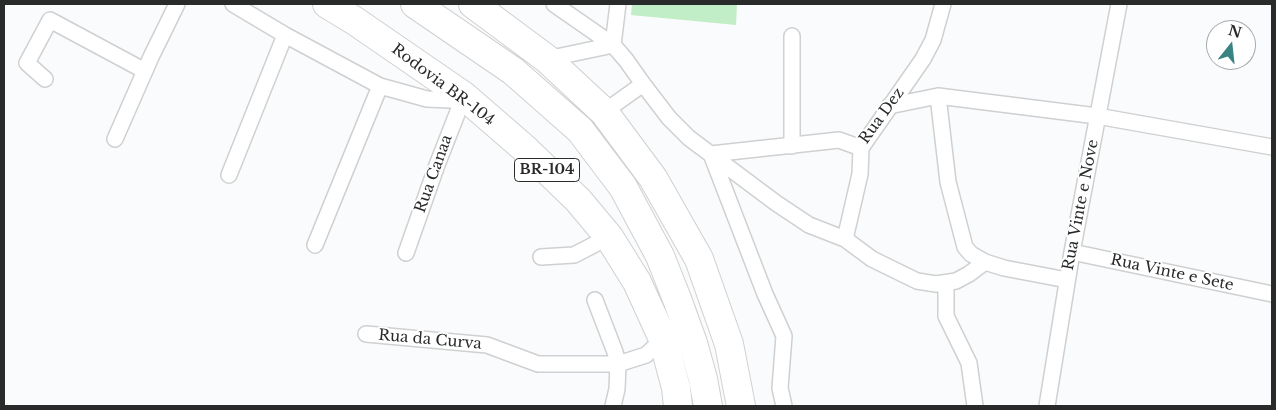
<!DOCTYPE html>
<html>
<head>
<meta charset="utf-8">
<style>
	body { margin:0 }
	#map { position:relative; width:1276px; height:410px; overflow:hidden; background:#fafbfc; font-family:"Libre Baskerville",serif }
	canvas { display:block }
	.frame { position:absolute; inset:0; border:5px solid #292a2a; pointer-events:none }
	.north { position:absolute; left:1206px; top:20px; width:50px; height:50px; box-sizing:border-box; background:#fff; border:1px solid #a9aaaa; border-radius:50%; rotate:16deg; font-size:14px; font-weight:700; line-height:20px; text-align:center; color:#292a2a }
	.north::after { content:''; display:block; margin:auto; width:18px; height:22px; background:#3a8383; clip-path:polygon(50% 0,100% 100%,50% 72%,0 100%) }
</style>
</head>
<body>
<div id="map">
<canvas width="1276" height="410"></canvas>
<div class="frame"></div>
<div class="north">N</div>
</div>
<script>
const context = document.querySelector('canvas').getContext('2d');
context.lineJoin = 'round';
function fillPath(path, color) { context.fillStyle = color; context.fill(path, 'evenodd'); }
const poly = rows => new Path2D(rows.map(r => 'M' + r).join(''));
function stroke(path, color, width, dash) { context.strokeStyle = color; context.lineWidth = width; context.lineCap = dash ? 'butt' : 'round'; context.setLineDash(dash || []); context.stroke(path); }
function label(font, color, halo, rows, align = 'center') {
  context.font = font + ' "Libre Baskerville",serif'; context.lineWidth = 4; context.setLineDash([]); context.textBaseline = 'middle'; context.strokeStyle = halo; context.fillStyle = color; for (const [text, x, y, turn = 0] of rows) {
    context.save(); context.translate(x, y); context.rotate((+turn || 0) * Math.PI / 180); context.textAlign = isNaN(turn) ? turn : align; if (halo) context.strokeText(text, 0, 0); context.fillText(text, 0, 0); context.restore();
  }
}
const green = poly([
	[632,4,737,4,736,25,631,15]
]);
const street = poly([
	[233,4,285,35,380,86,427,99,450,100,464,96],
	[554,4,613,45,626,60,643,84,669,118,689,138,776,203,809,225,845,239,872,259,917,281,936,284,956,281,969,274,985,262],
	[547,59,613,45,618,4],
	[45,79,27,63,50,20,145,71],
	[938,96,948,182,965,247,971,254,985,262,1004,268,1067,280],
	[889,106,938,96,1097,116,1272,147],
	[604,112,643,84],
	[115,139,151,57,177,4],
	[792,146,792,36],
	[711,154,839,140,861,148,923,59,933,40,943,4],
	[711,154,765,294,784,336,780,388,784,406],
	[229,175,285,35],
	[845,239,860,174,861,148],
	[315,245,380,86],
	[1072,252,1272,294],
	[406,253,437,165,464,96],
	[541,257,574,255,609,237],
	[946,283,946,316,969,363,975,406],
	[595,300,615,352,618,364,617,389,613,406],
	[366,334,487,345,538,364,618,364,646,355,663,339],
	[1047,406,1072,252,1119,4]
]);
const highway = poly([
	[327,4,355,21,464,96,524,148,578,200,609,237,637,282,663,339,676,388,678,406],
	[415,4,513,71,580,130,623,187,660,256,677,299,693,343,703,379,708,406],
	[473,4,547,59,604,112,653,178,699,259,729,344,741,406]
]);
const shields = [
	[547,170,65]
];
const shieldNames = [
	["BR-104",547,170]
];
const streetNames = [
	["Rodovia BR-104",443,85,37],
	["Rua Dez",882,116,-54],
	["Rua Canaa",434,174,-70],
	["Rua Vinte e Nove",1081,205,-79],
	["Rua Vinte e Sete",1172,273,12],
	["Rua da Curva",430,340,5]
];
fillPath(green, '#c1eec6');
stroke(street, '#cfd0d1', 18);
stroke(highway, '#cfd0d1', 30);
stroke(street, '#fff', 15);
stroke(highway, '#fff', 28);
for (const [x, y, w] of shields) { const box = new Path2D(); box.roundRect(x - w / 2, y - 11.5, w, 23, 4); context.fillStyle = '#fff'; context.fill(box); stroke(box, '#292a2a', 1); }
label('bold 14px', '#292a2a', null, shieldNames);
label('15px', '#292a2a', '#fff', streetNames);
</script>
</body>
</html>
